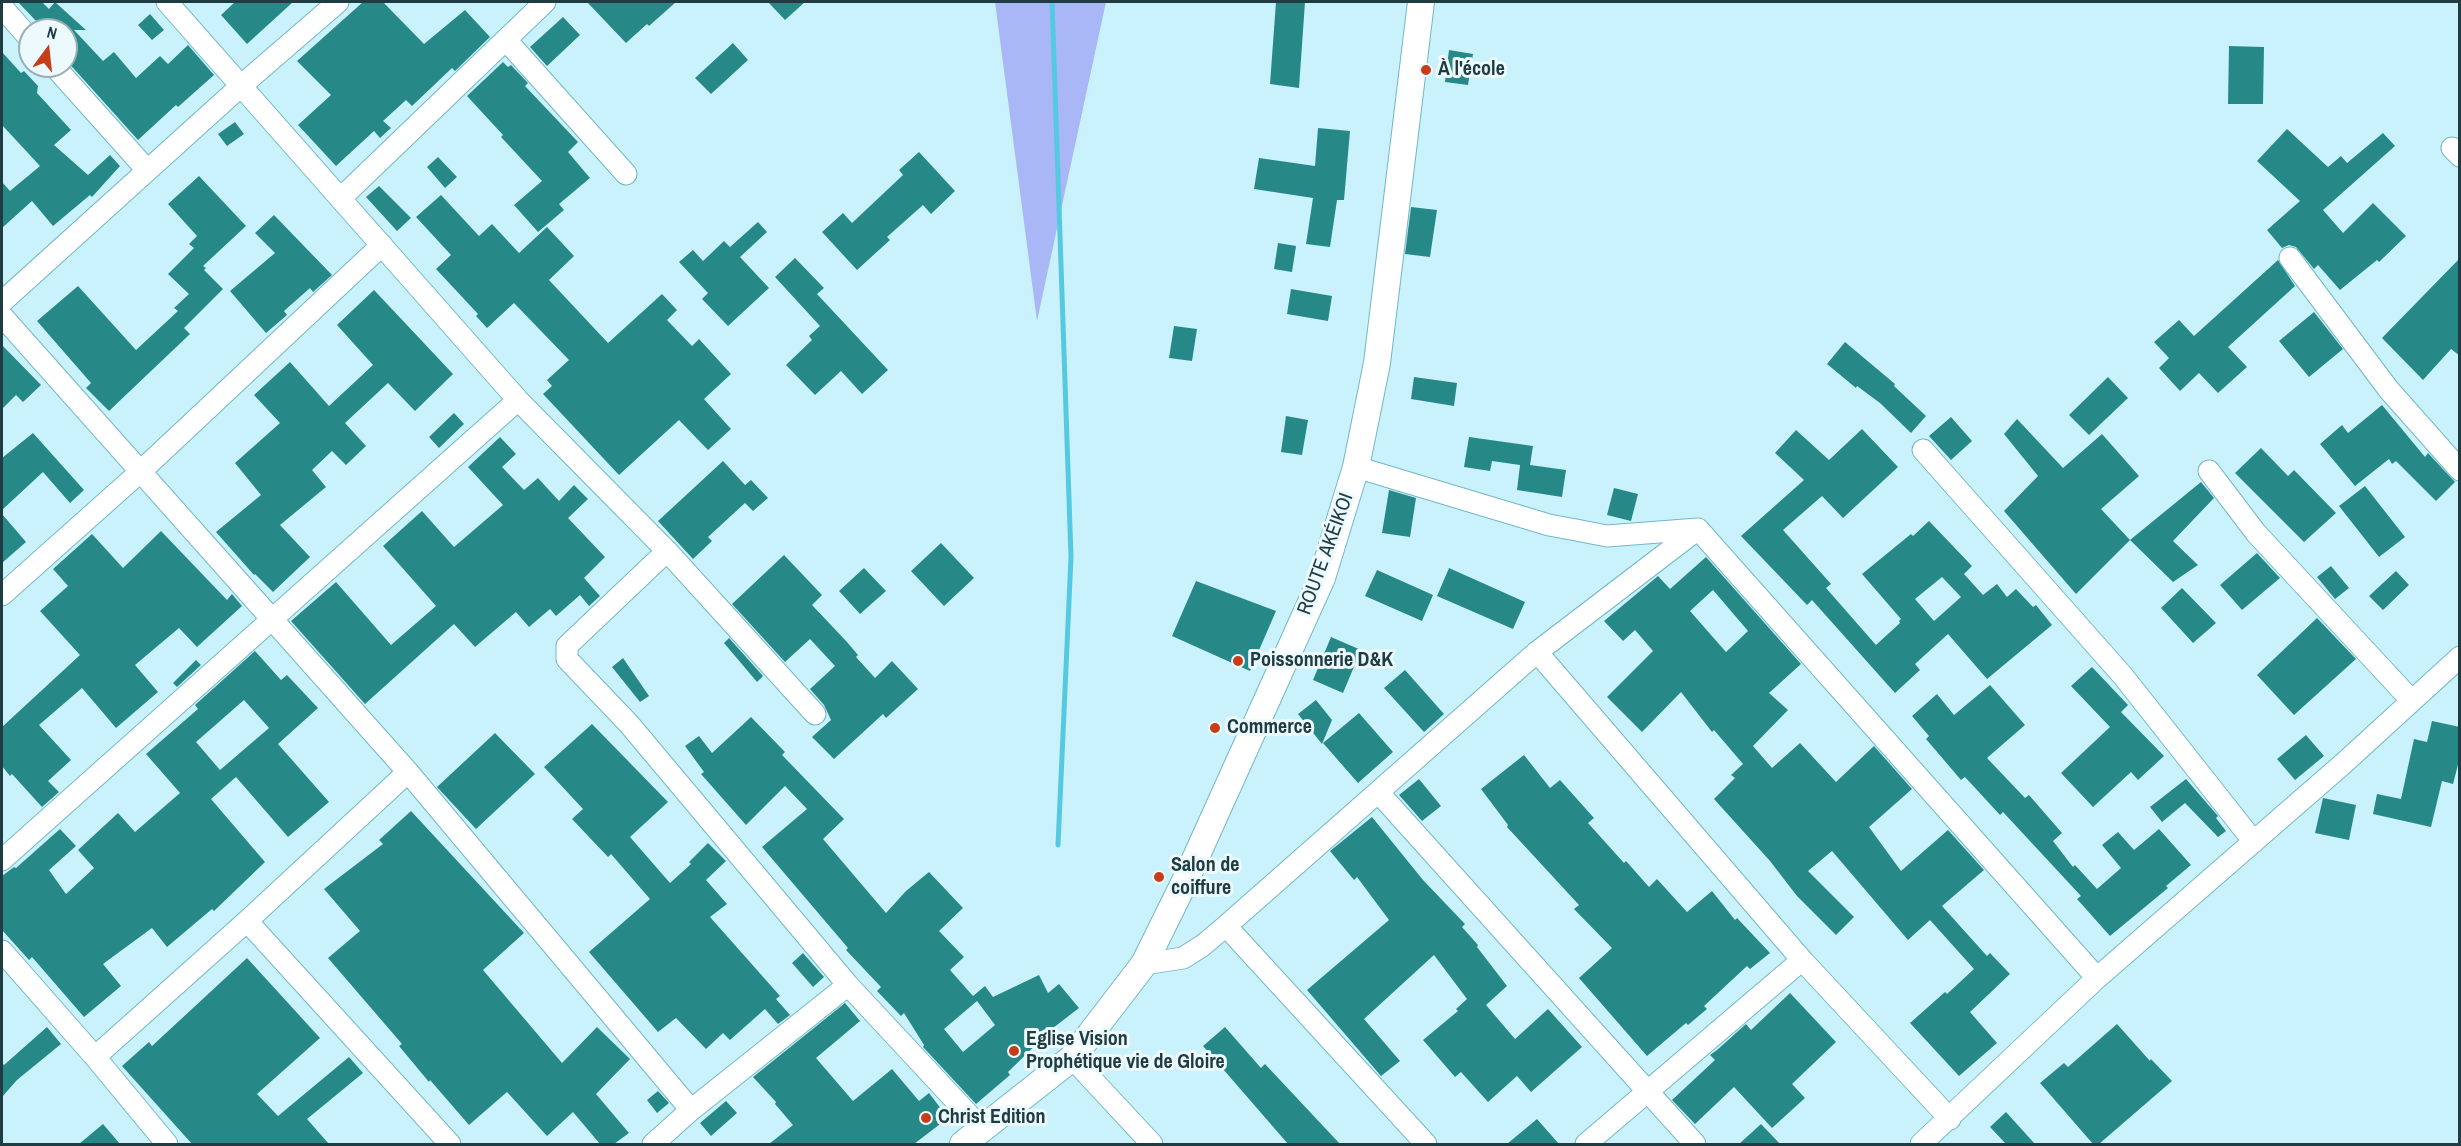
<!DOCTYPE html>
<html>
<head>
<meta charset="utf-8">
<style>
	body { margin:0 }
	#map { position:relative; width:2461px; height:1146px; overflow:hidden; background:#caf2fc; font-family:"Archivo Narrow",sans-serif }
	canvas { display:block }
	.frame { position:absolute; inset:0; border:3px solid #203c43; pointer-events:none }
	.north { position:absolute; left:18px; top:18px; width:60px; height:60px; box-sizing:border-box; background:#edfafd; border:2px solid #9baeb3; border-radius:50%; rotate:15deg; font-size:16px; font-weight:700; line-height:24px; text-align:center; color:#203c43 }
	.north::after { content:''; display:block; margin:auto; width:21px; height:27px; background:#c73d1a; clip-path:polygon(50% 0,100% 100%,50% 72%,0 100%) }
</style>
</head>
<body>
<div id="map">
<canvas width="2461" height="1146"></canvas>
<div class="frame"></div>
<div class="north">N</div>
</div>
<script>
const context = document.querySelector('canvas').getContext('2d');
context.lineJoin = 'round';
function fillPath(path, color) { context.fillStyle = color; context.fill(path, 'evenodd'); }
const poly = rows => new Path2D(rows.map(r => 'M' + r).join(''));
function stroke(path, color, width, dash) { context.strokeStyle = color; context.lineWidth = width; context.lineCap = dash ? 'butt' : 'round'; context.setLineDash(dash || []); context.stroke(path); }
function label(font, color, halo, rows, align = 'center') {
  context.font = font + ' "Archivo Narrow",sans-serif'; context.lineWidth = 6; context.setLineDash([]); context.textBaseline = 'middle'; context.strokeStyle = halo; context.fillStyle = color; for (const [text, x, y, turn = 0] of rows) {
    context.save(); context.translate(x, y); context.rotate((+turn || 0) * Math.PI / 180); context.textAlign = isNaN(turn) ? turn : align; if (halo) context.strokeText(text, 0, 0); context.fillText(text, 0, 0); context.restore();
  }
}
const green = poly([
	[995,2,1106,2,1037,321]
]);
const stream = poly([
	[1052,2,1071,557,1058,845]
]);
const building = poly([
	[18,2,42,2,49,9,55,2,86,30,74,30,103,61,114,52,136,78,160,56,168,64,188,45,214,75,178,107,176,105,138,140,66,60,66,30,39,30,35,25,37,22],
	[235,2,293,2,247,44,221,15],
	[363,2,383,2,424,44,465,10,490,37,455,71,452,68,412,106,406,100,383,121,391,128,380,138,374,131,336,166,298,125,331,95,297,61],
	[587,2,676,2,649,26,647,24,626,43],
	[768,2,805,2,785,20],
	[1276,2,1305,2,1299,88,1270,84],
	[150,14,164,30,152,40,138,25],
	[563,17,580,35,547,66,530,47],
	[733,43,748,60,711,94,695,78],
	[2229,46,2264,47,2263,104,2228,104],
	[1449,50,1473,54,1468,85,1445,82],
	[2,52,21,73,24,71,38,86,37,93,71,130,54,145,88,175,110,155,120,166,92,197,90,195,53,226,32,201,2,228,2,182,10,191,40,166,2,125],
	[503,62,508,67,511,65,528,83,525,86,578,142,568,152,590,178,559,204,564,210,538,232,514,205,542,181,501,137,503,135,467,96],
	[235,122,244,134,227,146,218,134],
	[1318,128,1350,131,1344,200,1337,200,1330,247,1306,244,1313,198,1254,189,1259,158,1315,166],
	[2287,129,2328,167,2341,156,2347,163,2383,133,2395,146,2323,210,2343,233,2373,203,2406,236,2379,262,2377,260,2340,290,2318,265,2314,269,2296,247,2289,245,2282,248,2267,230,2300,201,2257,161],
	[919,152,955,191,931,214,923,205,887,237,890,240,857,270,822,232,843,213,852,223,903,175,899,170],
	[438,157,457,177,445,188,427,167],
	[199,176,246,226,203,266,206,268,204,270,223,289,184,328,190,334,109,411,86,388,91,383,37,321,78,286,136,350,178,311,174,308,189,294,168,274,194,248,189,244,197,236,168,204],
	[379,186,411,218,397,231,366,197],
	[441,195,479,236,492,224,519,253,547,227,574,256,549,280,608,343,662,294,677,310,667,320,692,346,699,339,731,374,704,399,731,429,708,450,679,420,619,475,543,394,552,386,547,380,569,360,514,303,487,328,476,316,478,314,436,269,451,255,416,217],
	[1411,207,1437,210,1430,257,1405,254],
	[274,215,332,275,313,292,310,288,284,311,287,315,266,333,230,291,275,253,255,233],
	[758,222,767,232,740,257,769,288,728,326,702,299,708,293,679,262,693,250,703,261,724,241,730,247],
	[1278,243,1296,246,1292,272,1274,269],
	[795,258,824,288,817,294,888,370,862,394,841,371,815,395,786,365,812,340,809,336,820,326,775,277],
	[2460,258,2460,356,2451,349,2423,380,2382,338],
	[2278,260,2295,286,2228,347,2247,367,2218,393,2199,373,2180,391,2159,368,2169,358,2154,342,2179,320,2194,336],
	[1291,289,1332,296,1328,321,1287,314],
	[374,290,453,374,415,411,388,383,345,423,366,446,346,465,332,451,312,470,326,487,280,525,310,557,273,592,255,574,254,575,216,532,261,495,235,463,280,423,254,395,290,362,329,406,373,365,337,325],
	[2314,312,2343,349,2309,377,2279,341],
	[1174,326,1197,329,1192,361,1169,358],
	[1845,342,1895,384,1894,386,1926,416,1911,433,1880,403,1857,386,1856,388,1827,364],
	[2,345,41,385,23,402,16,395,2,409],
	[1414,377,1457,383,1454,406,1411,399],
	[2108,377,2128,398,2089,435,2069,415],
	[2382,405,2425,457,2428,453,2455,482,2436,501,2396,461,2392,464,2389,459,2355,486,2320,444,2342,425,2348,433],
	[454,413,464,424,439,448,429,437],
	[1286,416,1308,420,1302,455,1281,452],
	[1951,417,1972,441,1951,460,1929,436],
	[2017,419,2063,468,2102,434,2139,476,2101,509,2130,540,2076,594,2004,511,2038,476,2004,434],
	[1862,429,1898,467,1843,518,1822,496,1783,530,1831,584,1826,588,1876,645,1900,623,1899,621,1901,619,1862,574,1911,534,1913,536,1929,521,1972,566,1964,574,1983,595,1997,584,2007,597,2016,589,2033,607,2036,605,2052,625,1987,679,1948,634,1915,664,1920,670,1895,693,1812,600,1807,605,1741,536,1804,480,1775,453,1796,430,1829,460],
	[1942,577,1961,597,1934,621,1915,599],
	[33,433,84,490,70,503,43,472,2,510,2,458],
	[500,437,516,454,502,467,524,490,538,478,559,501,574,485,588,499,568,518,605,557,584,578,600,596,589,606,580,595,556,616,550,609,529,627,516,612,475,647,454,624,365,704,291,621,336,582,391,645,436,606,383,546,422,511,454,547,503,505,468,467],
	[1469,437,1533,446,1530,465,1566,470,1562,497,1517,490,1520,465,1492,461,1490,471,1464,467],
	[2261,448,2288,476,2294,470,2336,513,2304,542,2235,473],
	[723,461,745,485,751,480,768,498,753,511,745,503,708,537,712,541,693,559,658,521],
	[2201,482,2214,498,2173,541,2198,565,2173,582,2130,540],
	[2365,486,2405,537,2379,557,2339,506],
	[1614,488,1638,494,1631,521,1607,515],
	[1389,490,1416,498,1410,537,1382,533],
	[2,514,26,542,2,563],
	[161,531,227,600,232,594,242,606,197,647,179,628,135,665,158,692,116,728,82,688,39,725,71,760,48,781,59,792,42,807,12,774,10,776,2,766,2,727,80,655,40,611,68,586,53,569,92,534,123,568],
	[941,543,974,578,944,606,911,571],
	[2257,553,2280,578,2242,610,2220,585],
	[784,555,822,595,812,605,847,642,858,655,856,657,875,678,892,661,918,689,886,718,883,714,834,759,812,737,831,720,824,705,810,689,835,666,810,639,785,662,732,604],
	[1706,557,1801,664,1769,693,1788,710,1753,746,1772,768,1800,743,1836,782,1874,746,1912,789,1869,827,1901,871,1948,830,1984,870,1942,906,1987,956,1990,953,2010,974,1970,1012,1997,1043,1959,1076,1910,1023,1945,992,1947,994,1974,969,1930,920,1908,940,1832,851,1808,871,1854,917,1836,935,1797,896,1770,861,1714,799,1735,778,1731,775,1743,764,1714,730,1712,732,1681,692,1642,732,1607,697,1653,651,1635,630,1623,641,1604,621,1658,576,1670,589],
	[1713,590,1748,631,1726,652,1690,611],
	[2331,566,2349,588,2335,599,2317,577],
	[864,568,886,591,860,614,839,591],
	[1449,568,1525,602,1513,629,1437,596],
	[1377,570,1433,595,1422,621,1365,596],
	[2396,571,2409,585,2383,610,2369,596],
	[1196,581,1276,611,1250,671,1172,636],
	[2182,588,2216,623,2193,643,2161,608],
	[2317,618,2356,659,2294,715,2257,675],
	[1331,637,1361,650,1343,693,1313,680],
	[729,638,763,676,757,682,724,643],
	[255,651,281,680,287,675,318,708,278,744,329,802,288,837,236,777,211,799,265,862,214,911,212,909,167,947,152,928,103,964,121,986,84,1017,32,957,29,960,2,930,2,876,14,867,16,868,60,829,76,846,49,870,66,894,94,868,78,850,118,813,135,832,180,793,146,754,198,709,195,705],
	[244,700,269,728,220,770,196,742],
	[623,658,649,696,640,702,612,667],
	[196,660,201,665,177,687,173,683],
	[2092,667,2128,705,2121,712,2164,756,2138,780,2131,772,2093,807,2061,773,2110,727,2071,686],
	[1405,670,1444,714,1424,732,1384,688],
	[1990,685,2025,725,1987,758,2025,798,2029,795,2062,833,2053,841,2073,867,2075,865,2097,889,2121,868,2102,845,2118,832,2134,850,2159,829,2191,865,2166,886,2168,888,2110,936,2077,899,2081,896,2003,812,2000,815,1965,777,1961,780,1926,739,1929,736,1912,716,1937,694,1954,715],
	[1316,700,1332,720,1322,744,1298,714],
	[1359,713,1393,752,1358,783,1323,743],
	[751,717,785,752,782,755,844,819,823,839,886,913,906,891,929,872,963,908,939,931,964,957,950,970,973,996,985,986,993,997,1039,975,1048,993,1059,984,1079,1008,1053,1028,1008,1072,1010,1075,976,1104,923,1047,924,1045,904,1013,901,1016,877,991,881,987,846,950,848,948,762,847,807,809,785,786,746,825,701,774,704,772,685,746,699,736,712,753],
	[977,1001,995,1025,963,1052,944,1029],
	[2432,721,2460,727,2460,757,2453,784,2442,781,2431,827,2373,814,2377,794,2401,799,2414,739,2427,742],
	[592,724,668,802,630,837,670,883,691,864,689,862,708,843,726,861,706,880,727,904,710,917,780,996,776,999,790,1015,778,1024,765,1009,730,1040,723,1033,706,1049,676,1018,658,1032,589,952,650,899,611,854,608,857,572,819,583,809,544,767],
	[495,733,535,774,476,829,437,787],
	[2306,735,2324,756,2295,780,2277,759],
	[1524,755,1550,788,1560,780,1594,818,1588,823,1624,863,1626,861,1649,887,1657,879,1687,912,1712,891,1735,920,1737,918,1770,953,1750,969,1747,966,1704,1006,1707,1009,1688,1025,1686,1023,1647,1056,1579,978,1612,948,1574,909,1579,905,1507,827,1508,825,1481,789],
	[1419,779,1441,806,1422,821,1399,795],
	[2186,779,2218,816,2216,818,2226,831,2218,837,2185,803,2162,822,2150,807],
	[2323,798,2356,805,2349,840,2315,833],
	[411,811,524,933,483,970,562,1063,597,1027,630,1059,596,1094,629,1133,614,1144,600,1144,573,1112,547,1136,507,1092,469,1125,430,1080,429,1082,399,1046,402,1044,328,958,360,931,324,889,383,844,379,840],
	[1372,817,1423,880,1465,924,1462,927,1478,945,1477,947,1507,986,1486,1005,1515,1039,1548,1009,1582,1047,1531,1092,1517,1076,1488,1102,1461,1072,1455,1077,1423,1040,1458,1011,1456,1009,1467,999,1434,955,1364,1019,1400,1061,1381,1076,1307,990,1389,920,1357,877,1354,880,1330,851],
	[803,953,824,977,813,987,792,963],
	[247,958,320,1038,257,1094,278,1116,349,1057,363,1073,307,1119,329,1144,192,1144,122,1066,149,1042,152,1046],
	[1790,993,1836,1042,1792,1084,1805,1098,1772,1128,1734,1087,1695,1124,1672,1100,1715,1060,1710,1055,1717,1050,1746,1024,1751,1030],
	[845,1003,860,1021,816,1058,853,1101,892,1069,919,1101,929,1093,948,1118,914,1144,769,1144,793,1125,775,1104,776,1102,753,1077],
	[2117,1024,2150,1061,2151,1059,2172,1081,2099,1144,2093,1144,2040,1083,2064,1063,2068,1067],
	[47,1027,61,1044,17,1080,2,1097,2,1063,4,1065],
	[1225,1027,1261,1068,1265,1064,1340,1144,1288,1144,1203,1046],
	[658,1091,669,1103,657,1113,647,1100],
	[726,1101,737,1113,711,1136,700,1123],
	[2006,1112,2035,1144,2006,1144,1990,1127],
	[1537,1119,1559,1144,1507,1144],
	[103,1124,120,1144,79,1144],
	[1761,1124,1780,1144,1739,1144]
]);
const minor = poly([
	[167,2,518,400,667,551,815,714],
	[2,7,30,39],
	[506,40,626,174],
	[54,66,147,170],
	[2452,148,2460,156],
	[341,198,545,2],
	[2290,258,2389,390,2460,470],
	[2,302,242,85,338,2],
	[2,316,408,772,691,1110],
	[1923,450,2123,676,2254,842],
	[1356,467,1549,525,1576,530,1607,536,1698,529],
	[2209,471,2256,533,2412,701],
	[667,551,567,646,567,659,629,724,848,985,982,1129],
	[2,595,140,472,382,245],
	[1537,652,1802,960,1950,1119],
	[1378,792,1695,1144],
	[2,860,518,400],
	[247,921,450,1144],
	[1226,926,1537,652,1698,529,2097,978],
	[2,951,95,1057,167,1144],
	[1144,964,1183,958,1202,946,1226,926,1426,1144],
	[95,1057,247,921,408,772],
	[1072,1058,1152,1144],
	[653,1144,691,1110,848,985],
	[1586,1144,1802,960],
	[1921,1144,2097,978,2344,763,2460,657]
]);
const tertiary = poly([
	[963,1144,1072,1058,1144,964,1187,877,1322,578,1356,467,1377,363,1421,2]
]);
const markers = [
	[1426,70,6,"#c73d1a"],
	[1238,661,6,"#c73d1a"],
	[1215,728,6,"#c73d1a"],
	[1159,877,6,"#c73d1a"],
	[1014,1051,6,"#c73d1a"],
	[926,1118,6,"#c73d1a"]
];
const poiNames = [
	["À l'école",1438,70],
	["Poissonnerie D&K",1250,661],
	["Commerce",1227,728],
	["Salon de",1171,866],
	["coiffure",1171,889],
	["Eglise Vision",1026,1040],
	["Prophétique vie de Gloire",1026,1063],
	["Christ Edition",938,1118]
];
const streetNames = [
	["ROUTE AKÉIKOI",1326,554,-70]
];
fillPath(green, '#aab7f7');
stroke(stream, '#55c8e2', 5);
fillPath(building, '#268988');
stroke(minor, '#73b7c7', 23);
stroke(tertiary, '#73b7c7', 28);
stroke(minor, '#fff', 21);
stroke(tertiary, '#fff', 26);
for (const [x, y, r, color] of markers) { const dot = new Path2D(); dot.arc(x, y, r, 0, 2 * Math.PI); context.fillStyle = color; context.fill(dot); stroke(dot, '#edfafd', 2); }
label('bold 20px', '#203c43', '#edfafd', poiNames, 'left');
label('20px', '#203c43', '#edfafd', streetNames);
</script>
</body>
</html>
